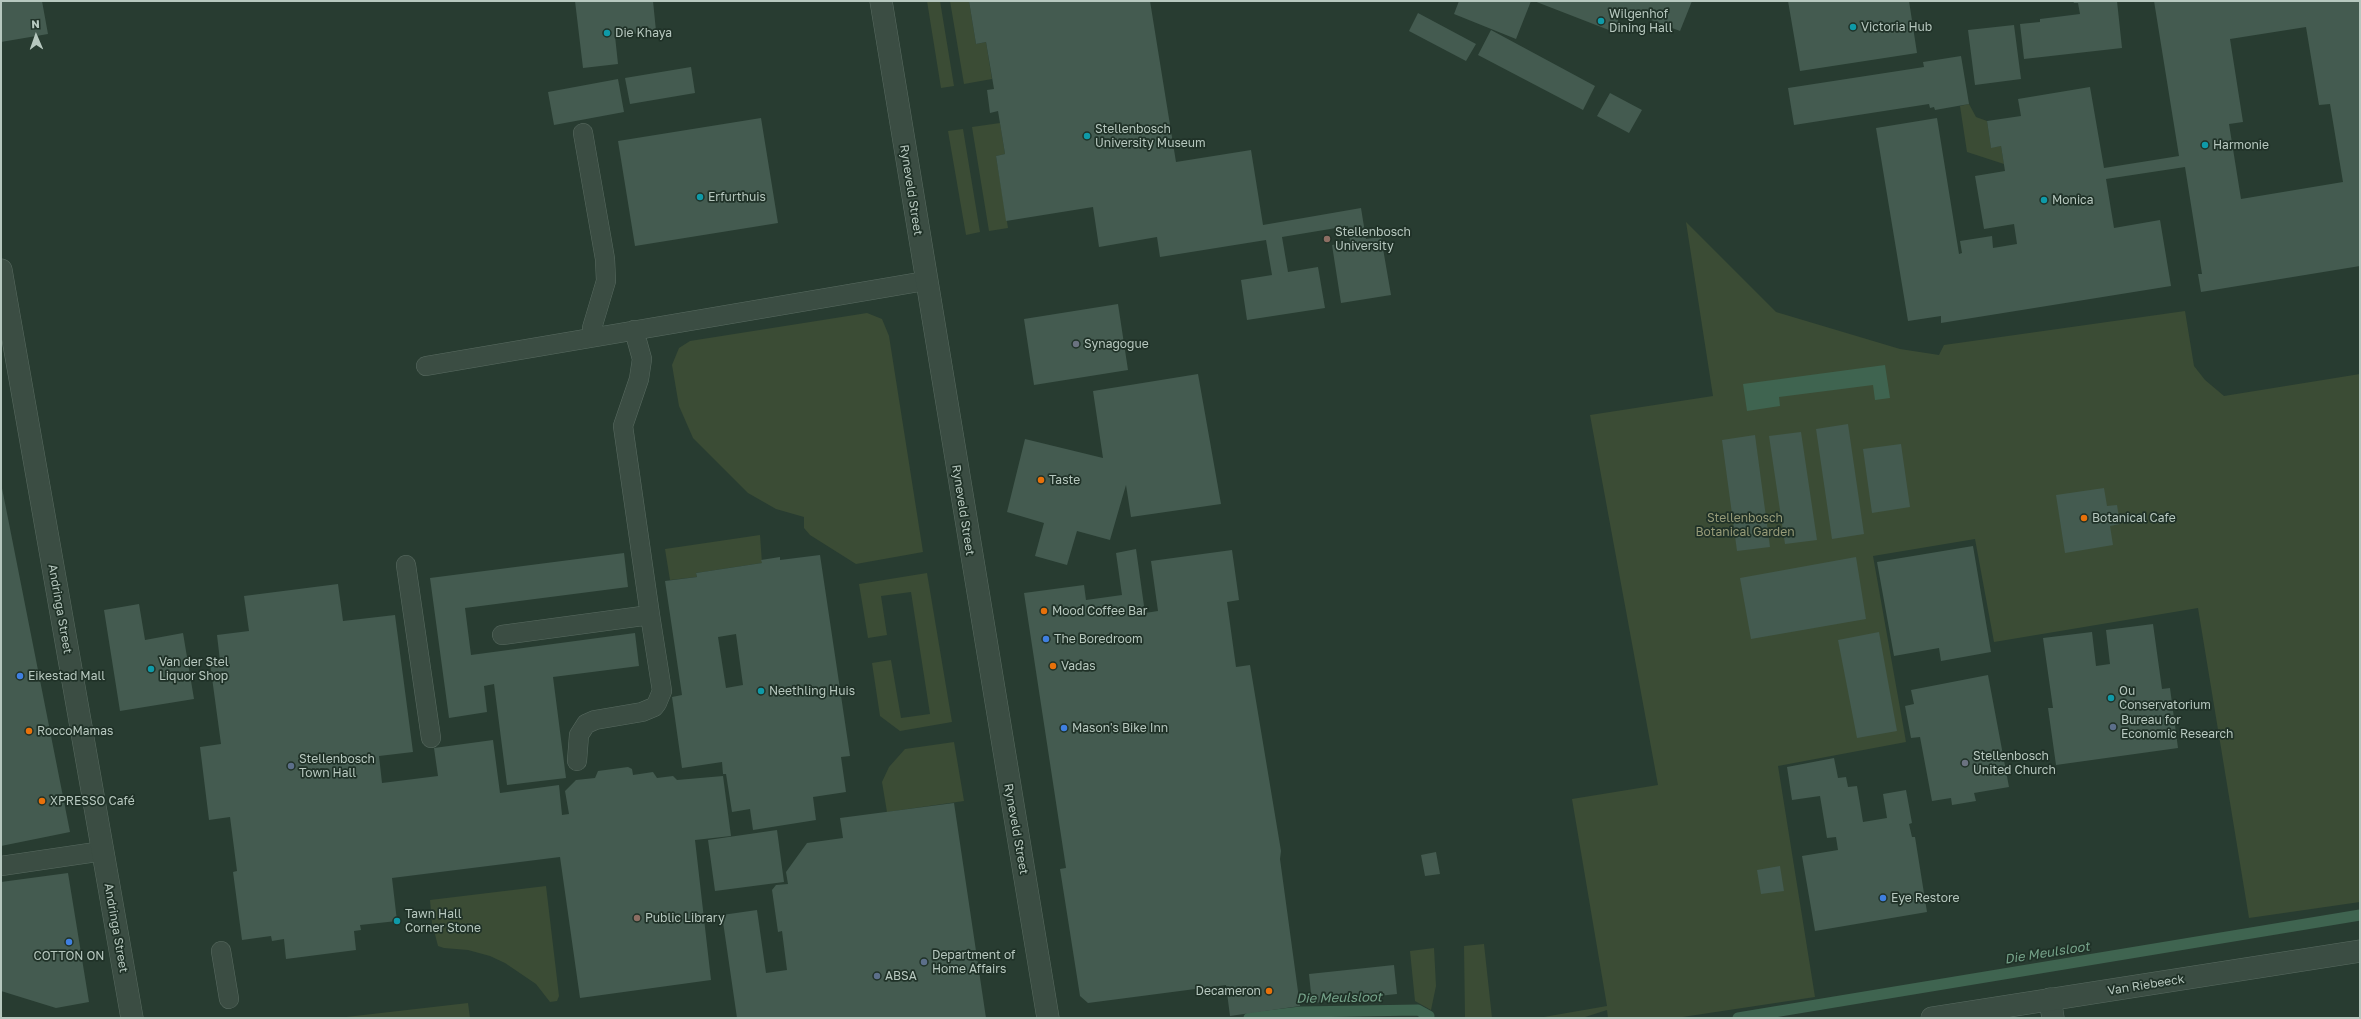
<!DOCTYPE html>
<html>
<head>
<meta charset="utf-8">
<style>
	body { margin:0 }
	#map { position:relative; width:2361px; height:1019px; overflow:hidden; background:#283c31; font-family:"Golos Text",sans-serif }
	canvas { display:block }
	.frame { position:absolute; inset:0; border:2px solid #b7c8bf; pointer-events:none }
	.north { position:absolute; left:16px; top:16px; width:40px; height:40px; -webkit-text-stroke:3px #203228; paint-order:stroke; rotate:358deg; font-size:11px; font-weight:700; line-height:16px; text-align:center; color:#b7c8bf }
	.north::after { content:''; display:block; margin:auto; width:14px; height:18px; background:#b7c8bf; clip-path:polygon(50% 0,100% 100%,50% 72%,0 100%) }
</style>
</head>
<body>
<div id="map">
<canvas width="2361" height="1019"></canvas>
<div class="frame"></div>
<div class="north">N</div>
</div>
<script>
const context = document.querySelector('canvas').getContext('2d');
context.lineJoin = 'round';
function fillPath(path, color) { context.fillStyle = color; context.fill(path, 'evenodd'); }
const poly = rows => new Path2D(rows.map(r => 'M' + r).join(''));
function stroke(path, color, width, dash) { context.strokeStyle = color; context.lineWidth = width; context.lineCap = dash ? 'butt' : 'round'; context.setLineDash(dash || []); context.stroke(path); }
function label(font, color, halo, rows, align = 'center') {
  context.font = font + ' "Golos Text",sans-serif'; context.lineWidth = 3.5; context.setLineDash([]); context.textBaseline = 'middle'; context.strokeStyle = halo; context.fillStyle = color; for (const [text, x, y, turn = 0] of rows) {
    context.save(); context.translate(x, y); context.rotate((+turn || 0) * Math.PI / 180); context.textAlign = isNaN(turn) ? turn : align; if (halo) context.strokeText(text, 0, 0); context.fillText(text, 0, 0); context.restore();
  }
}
const green = poly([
	[927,1,940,1,954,86,941,88],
	[950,1,969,1,976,44,986,42,992,79,964,84],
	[1969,104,1976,117,1987,121,1991,147,2001,146,2004,164,1967,152,1960,106],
	[1000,123,1005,154,996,156,1008,228,989,231,972,127],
	[963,129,980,232,966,235,948,131],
	[1686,222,1776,312,1900,349,1939,355,1944,345,2185,311,2194,366,2205,380,2224,396,2360,374,2360,902,2249,918,2198,608,1994,642,1975,539,1873,556,1906,742,1778,766,1815,997,1676,1018,1608,1018,1607,1010,1582,1018,1538,1018,1607,1006,1572,799,1658,785,1590,415,1713,396],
	[867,313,882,319,889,336,923,552,856,564,810,535,804,528,804,517,776,509,748,493,693,438,679,406,672,365,679,348,690,341],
	[760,535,762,563,696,573,697,577,670,580,665,549],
	[927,573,952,722,900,731,880,716,872,663,891,660,901,718,930,714,911,592,881,596,887,635,868,638,859,584],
	[954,742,964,801,887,812,882,782,889,767,905,749],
	[546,886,559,996,557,1001,550,1002,536,984,505,963,490,956,468,950,444,948,438,946,432,923,430,900],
	[1484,944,1492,1018,1465,1018,1464,946],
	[1434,948,1436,986,1431,1010,1415,1001,1410,951],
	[468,1003,470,1018,346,1018,346,1017]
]);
const water = poly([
	[1885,365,1890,398,1875,400,1873,385,1779,397,1780,406,1747,411,1743,384]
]);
const stream = poly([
	[1249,1018,1301,1012,1418,1010,1429,1016],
	[1738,1018,2360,915]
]);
const building = poly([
	[1,1,42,1,48,34,1,42],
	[575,1,653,1,656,31,615,36,618,64,583,68],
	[969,1,1150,1,1176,162,1251,150,1263,225,1361,208,1366,239,1381,237,1391,295,1341,303,1332,245,1350,242,1348,226,1282,237,1288,272,1318,267,1325,308,1247,320,1241,280,1272,275,1266,240,1160,257,1157,237,1099,247,1093,207,1006,221,996,156,1005,154,998,111,990,113,987,90,994,89,986,42,976,44],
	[1459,1,1531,1,1516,39,1454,14],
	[1534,1,1692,1,1680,31,1622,9,1614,32],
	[1788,1,1909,1,1917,53,1800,71],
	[2073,1,2117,1,2122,48,2024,59,2020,24,2040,22,2040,19,2080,14,2078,3,2074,3],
	[2154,1,2360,1,2360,266,2201,292,2198,274,2202,274,2185,167,2106,179,2114,228,2160,220,2171,286,1941,323,1941,316,1908,321,1876,128,1937,118,1959,254,1962,253,1960,241,1992,236,1993,248,2017,244,2014,224,1984,229,1975,176,2005,171,2001,146,1991,148,1987,121,2021,116,2018,99,2090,87,2104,168,2179,156],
	[2306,27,2319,105,2330,104,2343,182,2241,199,2229,124,2243,122,2230,39],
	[1418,13,1476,44,1466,61,1409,31],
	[2014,25,2021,79,1975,85,1968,30],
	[1491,30,1595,86,1583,110,1478,55],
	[1961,56,1969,104,1935,110,1934,107,1930,108,1929,104,1794,125,1788,88,1924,67,1923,62],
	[691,67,695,93,630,104,625,78],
	[618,79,624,112,554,125,548,92],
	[1610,93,1642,110,1629,133,1597,116],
	[761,118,778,223,635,246,618,141],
	[1118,304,1128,370,1034,385,1024,319],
	[1198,374,1221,504,1131,517,1126,485,1110,540,1077,531,1067,565,1035,556,1044,523,1007,512,1025,439,1103,458,1093,391],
	[1848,424,1864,534,1832,539,1816,429],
	[1801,432,1817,540,1785,544,1769,436],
	[1755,435,1770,547,1737,551,1722,440],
	[1901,444,1910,507,1872,513,1863,449],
	[1,483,70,832,1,846],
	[2104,488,2107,506,2117,505,2120,524,2110,526,2113,545,2065,553,2056,495],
	[1973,546,1991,652,1941,661,1939,648,1894,656,1877,562],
	[1136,549,1145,613,1158,611,1151,561,1232,550,1239,600,1227,602,1236,667,1250,665,1281,851,1280,859,1300,1006,1230,1016,1226,985,1088,1003,1080,996,1060,869,1066,868,1024,593,1084,585,1086,600,1122,595,1116,553],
	[624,553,628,587,465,608,471,655,635,633,639,666,553,677,566,778,507,785,494,684,484,686,487,712,449,718,430,578],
	[820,555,850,756,841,757,846,792,813,797,816,820,753,830,750,809,732,812,726,774,723,774,722,762,682,768,672,697,682,695,665,581,697,577,696,573,762,563,761,560,780,557,780,560],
	[736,634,743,685,726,688,718,637],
	[1856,557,1866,619,1751,639,1740,578],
	[338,584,343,621,395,615,413,752,379,756,382,783,438,776,434,748,493,740,500,793,559,785,562,815,569,814,565,791,576,780,595,778,598,771,628,767,632,769,633,775,653,772,657,778,673,776,677,780,723,776,731,836,695,840,711,980,580,998,560,857,392,878,397,921,360,925,361,930,354,931,356,950,286,959,284,939,272,941,271,936,242,940,233,872,237,871,230,817,209,820,200,747,221,744,210,663,220,661,217,635,249,631,244,596],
	[139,604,145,640,183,633,194,699,120,711,104,610],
	[2153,624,2162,689,2170,688,2178,748,2056,765,2048,708,2053,708,2043,638,2092,632,2096,666,2110,664,2106,630],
	[1879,632,1897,731,1857,738,1838,640],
	[1988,675,2009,787,1974,793,1976,801,1952,805,1951,798,1932,801,1920,737,1911,738,1905,706,1914,704,1911,690],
	[1834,758,1838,778,1846,777,1848,787,1857,786,1863,822,1887,818,1883,794,1906,790,1912,823,1909,824,1912,837,1915,837,1927,912,1815,931,1802,856,1838,850,1836,837,1827,838,1820,796,1792,800,1787,767],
	[954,803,986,1018,737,1018,722,915,757,910,766,973,787,970,782,931,778,932,772,890,776,885,788,884,786,872,807,843,843,838,840,818],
	[777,830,784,882,715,891,708,840],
	[1436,852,1440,874,1425,876,1421,855],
	[1780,866,1784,891,1761,894,1757,870],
	[68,873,89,1002,56,1008,1,991,1,882],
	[1394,965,1397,994,1312,1003,1309,974]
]);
const service = poly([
	[583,133,605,259,606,281,592,328,592,337],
	[426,366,925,281],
	[406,565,431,738],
	[502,635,650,615,623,426,639,379,642,359,634,330],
	[577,761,579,735,586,724,595,720,642,712,654,707,657,703,662,691,650,615],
	[1,866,103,851],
	[221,951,229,999]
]);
const minor = poly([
	[881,1,1048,1018],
	[1,270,132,1018],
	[2050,999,2053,1018]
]);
const tertiary = poly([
	[1932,1018,2360,951]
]);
const markers = [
	[1601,21,4,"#0f9aa8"],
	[1853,27,4,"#0f9aa8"],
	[607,33,4,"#0f9aa8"],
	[1087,136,4,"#0f9aa8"],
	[2205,145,4,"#0f9aa8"],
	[700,197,4,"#0f9aa8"],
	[2044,200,4,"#0f9aa8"],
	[1327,239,4,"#8d6e63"],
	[1076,344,4,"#6b7280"],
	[1041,480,4,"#e8710a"],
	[2084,518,4,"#e8710a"],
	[1044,611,4,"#e8710a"],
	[1046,639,4,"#3f7fe0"],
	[1053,666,4,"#e8710a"],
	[151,669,4,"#0f9aa8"],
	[20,676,4,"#3f7fe0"],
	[761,691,4,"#0f9aa8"],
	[2111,698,4,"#0f9aa8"],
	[2113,727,4,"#5c6f8a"],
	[1064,728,4,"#3f7fe0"],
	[29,731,4,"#e8710a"],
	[1965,763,4,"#6b7280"],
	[291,766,4,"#5c6f8a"],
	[42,801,4,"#e8710a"],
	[1883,898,4,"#3f7fe0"],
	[637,918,4,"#8d6e63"],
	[397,921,4,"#0f9aa8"],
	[69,942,4,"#3f7fe0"],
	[924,962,4,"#5c6f8a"],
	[877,976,4,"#5c6f8a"],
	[1269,991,4,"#e8710a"]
];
const poiNames = [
	["Wilgenhof",1609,14],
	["Dining Hall",1609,28],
	["Victoria Hub",1861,27],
	["Die Khaya",615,33],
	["Stellenbosch",1095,129],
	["University Museum",1095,143],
	["Harmonie",2213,145],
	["Erfurthuis",708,197],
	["Monica",2052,200],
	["Stellenbosch",1335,232],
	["University",1335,246],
	["Synagogue",1084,344],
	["Taste",1049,480],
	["Botanical Cafe",2092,518],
	["Mood Coffee Bar",1052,611],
	["The Boredroom",1054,639],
	["Van der Stel",159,662],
	["Liquor Shop",159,676],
	["Vadas",1061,666],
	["Eikestad Mall",28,676],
	["Neethling Huis",769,691],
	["Ou",2119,691],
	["Conservatorium",2119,705],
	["Bureau for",2121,720],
	["Economic Research",2121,734],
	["Mason's Bike Inn",1072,728],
	["RoccoMamas",37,731],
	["Stellenbosch",1973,756],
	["United Church",1973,770],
	["Stellenbosch",299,759],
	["Town Hall",299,773],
	["XPRESSO Café",50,801],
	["Eye Restore",1891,898],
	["Tawn Hall",405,914],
	["Corner Stone",405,928],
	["Public Library",645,918],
	["Department of",932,955],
	["Home Affairs",932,969],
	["COTTON ON",69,956,"center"],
	["ABSA",885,976],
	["Decameron",1261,991,"right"]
];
const streetNames = [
	["Ryneveld Street",911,190,81],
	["Ryneveld Street",963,510,81],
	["Andringa Street",60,609,80],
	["Ryneveld Street",1016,829,80],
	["Andringa Street",116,928,80],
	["Van Riebeeck",2146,985,-9]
];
const parkNames = [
	["Stellenbosch",1745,518],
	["Botanical Garden",1745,532]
];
const waterNames = [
	["Die Meulsloot",2047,953,-9],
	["Die Meulsloot",1339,998,-1]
];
fillPath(green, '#3b4c35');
fillPath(water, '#3f6450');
stroke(stream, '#3f6450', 11);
fillPath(building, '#445b50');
stroke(service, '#596b61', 20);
stroke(minor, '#596b61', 23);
stroke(tertiary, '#596b61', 23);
stroke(service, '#3b4d43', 19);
stroke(minor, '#3b4d43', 22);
stroke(tertiary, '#3b4d43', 22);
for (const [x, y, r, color] of markers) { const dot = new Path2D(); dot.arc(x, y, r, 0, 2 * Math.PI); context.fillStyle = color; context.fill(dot); stroke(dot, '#203228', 1.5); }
label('12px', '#b7c8bf', '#203228', poiNames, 'left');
label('12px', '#b7c8bf', '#203228', streetNames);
label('12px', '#979b78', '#203228', parkNames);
label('italic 13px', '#75a289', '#203228', waterNames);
</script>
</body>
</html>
